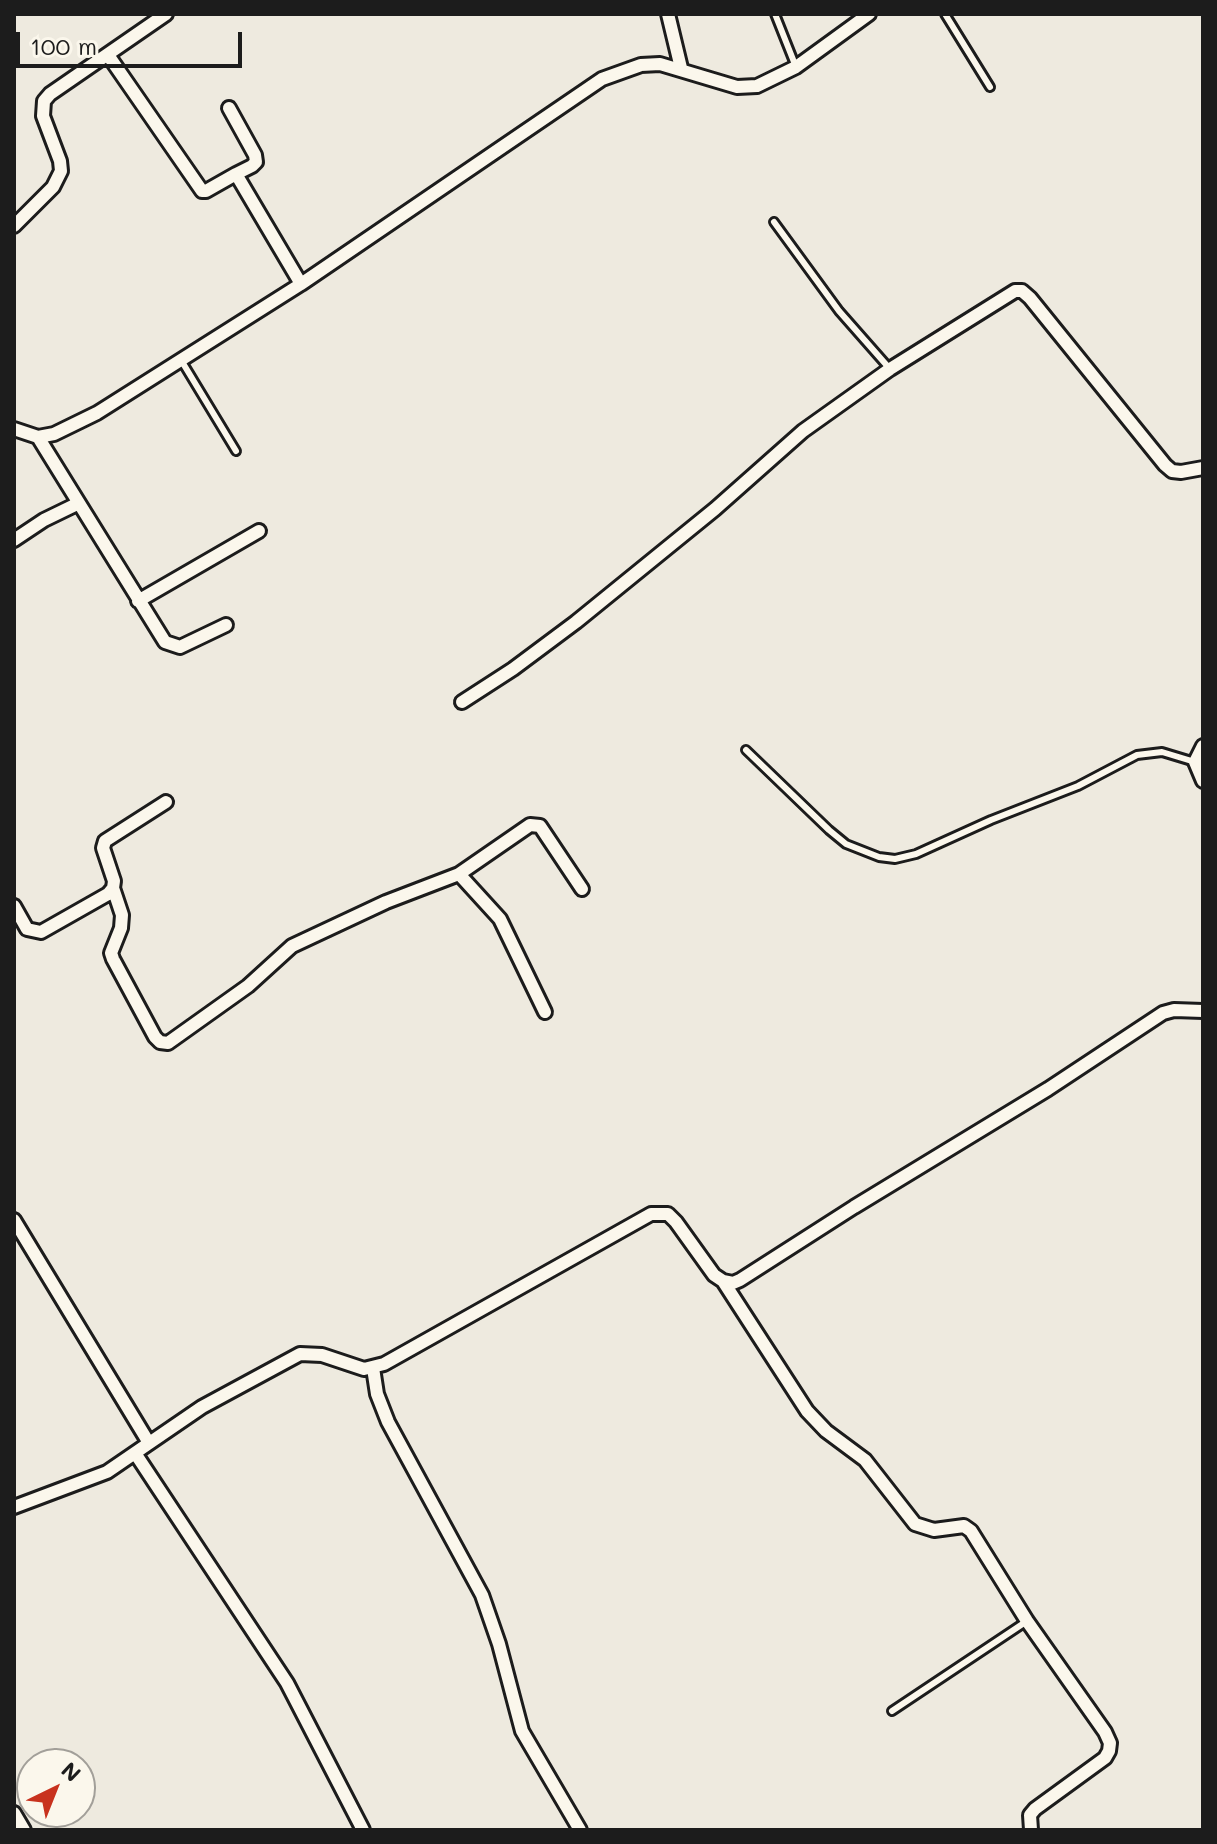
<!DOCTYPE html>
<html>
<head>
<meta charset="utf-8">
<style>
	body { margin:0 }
	#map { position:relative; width:1217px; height:1844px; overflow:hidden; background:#eeeadf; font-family:Mali,sans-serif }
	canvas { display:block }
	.frame { position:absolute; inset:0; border:16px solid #1c1c1c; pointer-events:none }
	.north { position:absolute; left:16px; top:1748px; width:80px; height:80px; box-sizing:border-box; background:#fbf7ec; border:2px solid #a29f99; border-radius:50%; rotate:43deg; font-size:22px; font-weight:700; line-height:32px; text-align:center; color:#1c1c1c }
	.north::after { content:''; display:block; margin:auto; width:28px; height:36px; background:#c8321e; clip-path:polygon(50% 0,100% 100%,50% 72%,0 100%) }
	.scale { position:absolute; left:16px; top:32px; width:226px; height:36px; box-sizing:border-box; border:4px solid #1c1c1c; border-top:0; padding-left:10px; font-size:24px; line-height:28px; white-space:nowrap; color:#1c1c1c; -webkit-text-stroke:6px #fbf7ec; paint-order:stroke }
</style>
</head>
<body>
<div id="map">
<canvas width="1217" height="1844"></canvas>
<div class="frame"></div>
<div class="north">N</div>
<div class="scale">100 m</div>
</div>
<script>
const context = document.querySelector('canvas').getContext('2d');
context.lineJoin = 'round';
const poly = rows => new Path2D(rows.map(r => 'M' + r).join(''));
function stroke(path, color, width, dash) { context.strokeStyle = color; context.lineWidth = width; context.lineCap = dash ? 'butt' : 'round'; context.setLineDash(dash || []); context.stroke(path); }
const lane = poly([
	[775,14,796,67],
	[945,14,990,87],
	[774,222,839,311,890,369],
	[181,360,236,451],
	[746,750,829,830,846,844,879,857,895,859,916,854,991,820,1078,786,1137,755,1162,752,1195,762],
	[892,1711,1027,1621]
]);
const street = poly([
	[668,14,681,68],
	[108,55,202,191,206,191,236,174,301,284],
	[229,108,255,155,256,162,252,166,236,174],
	[14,226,53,187,61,171,60,161,43,116,44,101,50,94,166,14],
	[14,429,38,437,54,434,97,413,301,284,602,79,641,65,660,64,737,87,757,86,796,67,869,14],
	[38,437,165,642,180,647,226,625],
	[14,540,44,520,79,503],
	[138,601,259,531],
	[462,702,513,669,576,622,715,509,803,431,890,369,1015,291,1022,291,1030,298,1165,465,1172,471,1181,472,1203,468],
	[1203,746,1195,762,1203,781],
	[459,874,500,919,545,1012],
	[113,888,122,915,121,928,111,953,113,959,155,1037,160,1042,168,1043,248,986,292,946,386,902,459,874,530,825,540,826,582,889],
	[14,906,27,929,41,932,108,894,113,888,114,881,103,848,105,841,166,802],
	[14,1220,149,1443],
	[723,1281,807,1411,826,1431,865,1460,915,1524,934,1530,964,1526,971,1531,1027,1621,1105,1732,1110,1743,1109,1751,1105,1758,1035,1809,1030,1815,1031,1830],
	[373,1368,377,1394,388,1422,482,1595,499,1644,522,1731,580,1830],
	[135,1453,287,1683,363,1830],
	[14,1507,107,1472,202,1407,300,1354,322,1355,364,1369,384,1364,651,1214,668,1214,676,1222,714,1275,723,1281,733,1283,740,1280,854,1207,1048,1089,1163,1013,1174,1010,1203,1011],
	[14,1813,24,1830]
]);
stroke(lane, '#1c1c1c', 12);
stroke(street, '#1c1c1c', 18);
stroke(lane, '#fbf7ec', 6);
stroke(street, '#fbf7ec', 12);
</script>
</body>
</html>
